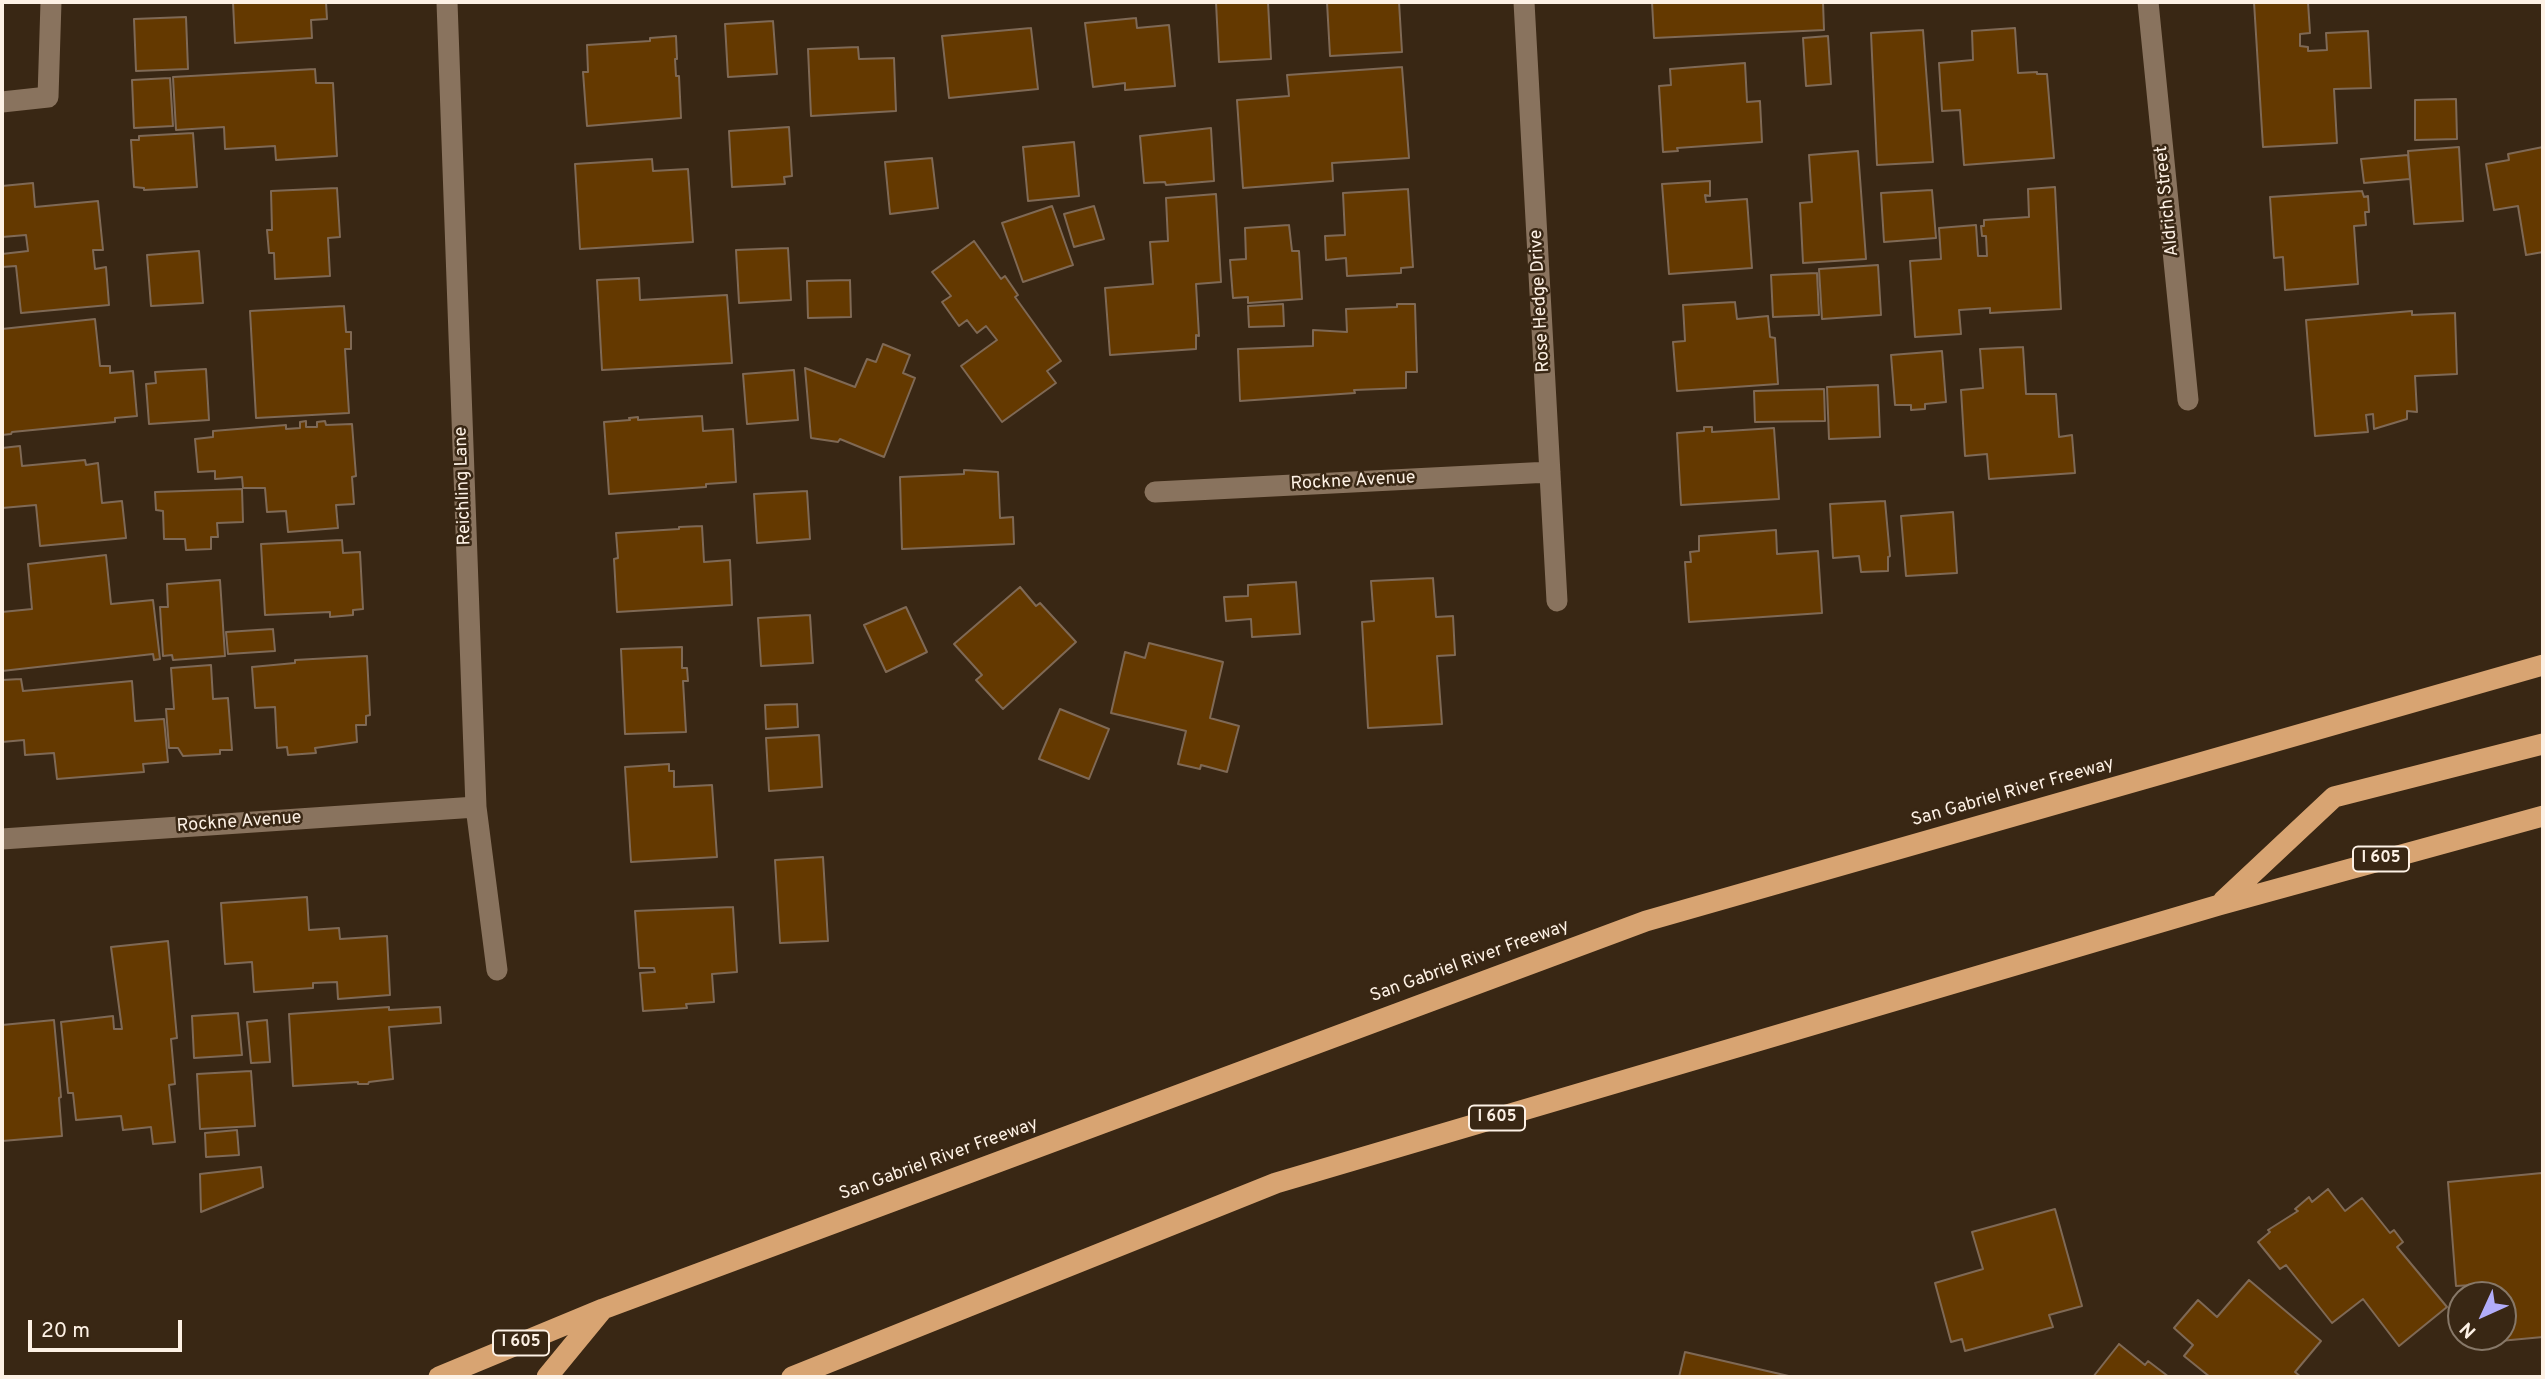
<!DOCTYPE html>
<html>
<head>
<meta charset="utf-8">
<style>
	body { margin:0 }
	#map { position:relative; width:2545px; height:1379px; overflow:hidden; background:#392714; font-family:Overpass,sans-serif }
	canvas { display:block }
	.frame { position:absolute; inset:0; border:4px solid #fdf1e5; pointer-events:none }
	.north { position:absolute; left:2447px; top:1281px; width:70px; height:70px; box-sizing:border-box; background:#392714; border:2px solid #877868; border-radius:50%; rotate:225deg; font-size:19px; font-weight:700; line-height:28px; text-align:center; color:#fdf1e5 }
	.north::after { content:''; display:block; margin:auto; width:24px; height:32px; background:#b2adf9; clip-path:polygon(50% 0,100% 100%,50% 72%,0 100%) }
	.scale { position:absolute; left:28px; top:1320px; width:154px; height:32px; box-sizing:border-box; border:4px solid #fdf1e5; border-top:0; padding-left:9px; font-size:21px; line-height:24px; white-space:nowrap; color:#fdf1e5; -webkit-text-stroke:5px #392714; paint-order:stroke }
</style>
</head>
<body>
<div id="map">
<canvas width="2545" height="1379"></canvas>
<div class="frame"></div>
<div class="north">N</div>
<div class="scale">20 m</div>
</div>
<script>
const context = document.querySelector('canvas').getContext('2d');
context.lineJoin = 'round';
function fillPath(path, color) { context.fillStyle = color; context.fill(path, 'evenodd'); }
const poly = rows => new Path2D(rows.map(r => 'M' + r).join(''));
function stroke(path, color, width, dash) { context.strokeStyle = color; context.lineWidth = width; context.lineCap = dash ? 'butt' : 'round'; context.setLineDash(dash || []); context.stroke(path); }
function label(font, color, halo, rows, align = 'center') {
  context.font = font + ' Overpass,sans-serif'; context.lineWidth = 5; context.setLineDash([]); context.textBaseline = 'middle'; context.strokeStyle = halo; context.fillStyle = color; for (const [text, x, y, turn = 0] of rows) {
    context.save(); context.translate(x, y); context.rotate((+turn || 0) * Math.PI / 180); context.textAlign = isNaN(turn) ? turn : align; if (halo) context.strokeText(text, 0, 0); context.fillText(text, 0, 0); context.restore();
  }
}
const building = poly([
	[233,2,326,2,327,19,311,20,312,38,235,43,233,2],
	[1216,2,1268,2,1271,59,1219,62,1216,2],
	[1327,2,1399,2,1402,52,1330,56,1327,2],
	[1652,2,1823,2,1824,30,1654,38,1652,2],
	[2254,2,2308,2,2310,33,2300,34,2300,46,2308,47,2308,51,2327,50,2326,33,2368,31,2371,88,2334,89,2337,143,2263,147,2254,2],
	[186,17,188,69,136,71,134,19,186,17],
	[1136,18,1137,28,1169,25,1175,86,1125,90,1125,83,1093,87,1085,23,1136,18],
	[773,21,777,74,728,77,725,24,773,21],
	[1031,28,1038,89,949,98,942,36,1031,28],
	[2015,28,2018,73,2037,72,2037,74,2047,74,2054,158,1964,165,1960,110,1942,111,1939,63,1973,60,1972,31,2015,28],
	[1923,30,1933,162,1877,165,1871,33,1923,30],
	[676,36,677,59,675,59,676,76,679,76,681,118,587,126,583,72,588,72,587,45,650,41,650,38,676,36],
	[1828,36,1831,84,1806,86,1803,38,1828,36],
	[858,47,859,59,894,58,896,111,811,116,808,49,858,47],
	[1745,63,1747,102,1760,101,1762,142,1677,148,1678,151,1663,152,1659,86,1671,85,1670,69,1745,63],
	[1402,67,1409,158,1332,163,1333,181,1243,188,1237,100,1289,96,1287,75,1402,67],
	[315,69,316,83,333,83,337,156,276,160,275,146,225,149,224,127,176,130,173,77,315,69],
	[170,78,173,126,134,128,132,80,170,78],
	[2456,99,2457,139,2415,140,2415,100,2456,99],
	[789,127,792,176,784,177,785,184,732,187,729,131,789,127],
	[1211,128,1214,181,1166,185,1165,182,1144,183,1140,136,1211,128],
	[193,133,197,187,144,190,144,188,134,187,131,140,139,140,139,136,193,133],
	[1074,142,1079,196,1028,201,1023,147,1074,142],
	[2459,147,2463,221,2414,224,2408,151,2459,147],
	[2543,147,2543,252,2526,255,2518,206,2494,210,2486,164,2509,160,2508,154,2543,147],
	[1858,151,1866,259,1803,263,1800,203,1812,202,1809,155,1858,151],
	[2408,155,2410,179,2364,183,2361,159,2408,155],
	[932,158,938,208,890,214,885,162,932,158],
	[652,159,653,171,688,169,693,242,580,249,575,164,652,159],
	[1710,181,1710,196,1705,195,1706,202,1747,199,1752,268,1669,274,1662,184,1710,181],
	[33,183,35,207,98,201,103,250,93,250,95,269,106,267,109,305,21,313,16,266,2,267,2,254,28,251,26,235,2,237,2,186,33,183],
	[2055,187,2061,309,1990,313,1990,308,1959,310,1961,334,1915,337,1910,261,1941,259,1939,228,1976,225,1978,256,1987,256,1986,236,1982,236,1981,226,1984,226,1984,220,2029,217,2028,189,2055,187],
	[337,188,340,237,328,238,330,276,275,279,274,253,269,253,267,230,272,230,271,191,337,188],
	[1408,189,1413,267,1401,268,1401,273,1347,276,1346,258,1326,260,1325,236,1345,235,1343,193,1408,189],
	[1932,190,1936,238,1884,242,1881,193,1932,190],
	[2362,191,2364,197,2368,196,2369,212,2365,212,2366,225,2354,226,2358,284,2285,290,2283,257,2274,258,2270,197,2362,191],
	[1216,194,1221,282,1196,284,1199,336,1196,335,1196,349,1110,355,1105,288,1153,284,1150,242,1168,241,1166,198,1216,194],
	[1052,206,1073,265,1023,282,1002,223,1052,206],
	[1094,206,1104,239,1074,247,1064,214,1094,206],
	[1289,225,1292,251,1299,251,1302,299,1248,303,1248,297,1233,298,1230,260,1246,259,1245,228,1289,225],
	[974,241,1001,279,1005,276,1018,295,1015,297,1061,361,1047,371,1056,383,1002,422,961,366,997,340,986,326,977,333,967,320,959,326,942,302,951,296,932,272,974,241],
	[788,248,791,300,739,303,736,250,788,248],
	[199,251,203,303,151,306,147,255,199,251],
	[1878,265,1881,315,1822,319,1819,269,1878,265],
	[1817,273,1819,315,1773,317,1771,275,1817,273],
	[639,278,640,300,727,295,732,363,602,370,597,280,639,278],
	[850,280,851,317,808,318,807,281,850,280],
	[1735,302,1737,319,1768,316,1770,337,1775,338,1778,384,1677,391,1673,342,1685,341,1683,305,1735,302],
	[1283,304,1284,326,1249,327,1248,306,1283,304],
	[1397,304,1415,304,1417,372,1406,372,1406,388,1354,390,1355,393,1240,401,1238,349,1313,346,1313,330,1347,332,1346,309,1397,307,1397,304],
	[344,306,346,332,351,332,351,349,345,349,349,413,256,418,250,311,344,306],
	[2412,311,2412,315,2455,313,2457,374,2415,376,2417,412,2407,411,2407,419,2374,429,2373,414,2366,415,2368,432,2315,436,2306,320,2412,311],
	[95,319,100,366,110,366,110,373,133,371,137,416,115,418,115,422,12,432,11,434,2,435,2,329,95,319],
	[883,344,910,355,903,373,915,378,884,457,840,439,838,442,811,438,805,368,855,387,867,359,876,362,883,344],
	[2023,347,2026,394,2056,394,2059,437,2072,435,2075,473,1989,479,1987,454,1965,456,1961,390,1983,388,1980,349,2023,347],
	[1942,351,1946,402,1925,404,1925,409,1911,410,1911,405,1895,405,1891,355,1942,351],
	[206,369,209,420,149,424,146,384,156,383,155,372,206,369],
	[794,370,798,420,747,424,743,374,794,370],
	[1878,385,1880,437,1829,439,1827,387,1878,385],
	[1824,389,1825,421,1755,422,1754,391,1824,389],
	[702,416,703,431,733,429,736,482,706,484,706,487,609,494,604,422,630,420,629,418,638,417,638,420,702,416],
	[306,421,306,427,317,427,317,422,325,421,326,425,352,424,356,476,352,477,354,504,336,505,338,528,288,532,286,511,267,512,265,488,243,488,242,477,215,479,215,471,198,472,195,439,213,437,213,431,286,425,286,429,300,428,300,422,306,421],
	[1704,427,1712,427,1712,432,1774,428,1779,499,1681,505,1677,433,1704,431,1704,427],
	[20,446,22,466,85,460,86,465,98,463,102,503,122,501,126,538,40,546,36,505,2,508,2,448,20,446],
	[964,470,998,472,1000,518,1013,517,1014,544,902,549,900,477,964,474,964,470],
	[242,489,243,522,217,523,218,537,211,537,211,549,186,550,185,539,164,539,163,511,156,510,155,492,242,489],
	[807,491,810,539,757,543,754,494,807,491],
	[1885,501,1890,556,1888,557,1888,571,1861,572,1859,556,1833,558,1830,504,1885,501],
	[1953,512,1957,573,1906,576,1901,516,1953,512],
	[702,526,704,562,730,560,732,605,617,612,614,559,618,558,616,533,679,529,679,527,702,526],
	[1776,530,1777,554,1818,551,1822,613,1689,622,1685,562,1691,562,1690,552,1699,551,1699,536,1776,530],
	[342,540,343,553,360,552,363,609,353,610,353,615,330,617,330,612,265,615,261,544,342,540],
	[106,555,111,604,153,600,160,659,154,660,153,654,2,671,2,612,32,609,28,564,106,555],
	[1433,578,1436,617,1453,616,1455,655,1437,656,1442,724,1368,728,1362,622,1374,621,1371,581,1433,578],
	[220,580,225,656,173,660,172,655,163,656,160,607,168,607,167,584,220,580],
	[1296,582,1300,634,1252,637,1251,619,1226,621,1224,597,1248,596,1248,585,1296,582],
	[1020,587,1036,606,1040,603,1076,642,1003,709,976,680,982,675,954,644,1020,587],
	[906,607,927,652,886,672,864,625,906,607],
	[810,615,813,663,761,666,758,618,810,615],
	[273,629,275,651,228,654,226,632,273,629],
	[1149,643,1223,662,1210,718,1239,726,1227,772,1201,765,1200,769,1178,764,1186,731,1111,713,1125,652,1145,658,1149,643],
	[682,647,682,668,687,668,688,681,683,681,686,732,625,734,621,649,682,647],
	[367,656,370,715,366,716,366,725,356,725,357,742,315,748,316,753,288,755,287,747,277,748,275,707,255,708,252,667,295,663,295,660,367,656],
	[211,665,213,699,228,698,232,750,220,750,220,754,183,756,178,748,169,748,166,709,174,709,171,668,211,665],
	[21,679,23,691,132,681,135,721,164,719,168,762,143,764,144,772,57,779,54,753,25,755,24,740,2,742,2,680,21,679],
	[797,704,798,727,766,729,765,705,797,704],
	[1060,709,1109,729,1089,779,1039,759,1060,709],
	[819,735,822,787,769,791,766,738,819,735],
	[669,764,669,771,674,771,674,787,712,785,717,857,631,862,625,767,669,764],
	[823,857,828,941,780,943,775,860,823,857],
	[307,897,309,930,339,928,340,939,387,936,390,995,338,999,337,982,313,983,313,988,254,992,252,962,225,964,221,903,307,897],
	[733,907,737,972,712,974,714,1002,686,1004,687,1008,643,1011,640,973,655,972,654,968,639,968,635,911,733,907],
	[168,941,177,1038,171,1039,175,1084,169,1085,175,1142,153,1144,151,1127,123,1130,121,1116,76,1120,73,1093,68,1093,61,1022,113,1016,114,1029,122,1029,111,947,168,941],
	[389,1007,389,1010,440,1007,441,1023,389,1027,393,1079,369,1082,368,1084,358,1084,358,1082,293,1086,289,1014,389,1007],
	[238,1013,242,1055,194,1058,192,1016,238,1013],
	[54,1020,61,1097,59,1098,62,1136,2,1141,2,1021,2,1025,54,1020],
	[267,1020,270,1062,251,1063,247,1022,267,1020],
	[251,1071,255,1126,200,1129,197,1074,251,1071],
	[237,1130,239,1155,206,1157,205,1133,237,1130],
	[261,1167,263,1187,201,1212,200,1174,261,1167],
	[2542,1173,2543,1337,2500,1341,2500,1337,2503,1337,2503,1295,2496,1295,2495,1292,2487,1284,2456,1286,2448,1182,2542,1173],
	[2328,1189,2345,1211,2362,1198,2390,1233,2394,1230,2403,1242,2397,1247,2447,1307,2399,1346,2363,1299,2332,1323,2286,1265,2280,1269,2258,1242,2270,1232,2268,1230,2298,1211,2295,1209,2309,1197,2312,1202,2328,1189],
	[2055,1209,2082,1306,2049,1315,2053,1327,1965,1351,1962,1339,1951,1342,1935,1283,1983,1269,1972,1232,2055,1209],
	[2249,1280,2321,1341,2295,1372,2301,1377,2210,1377,2184,1356,2193,1345,2174,1328,2198,1300,2217,1317,2249,1280],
	[2119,1344,2145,1365,2148,1361,2169,1377,2093,1377,2119,1344],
	[1685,1352,1793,1377,1679,1377,1685,1352]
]);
const minor = poly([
	[447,2,476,807,497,970],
	[1524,2,1557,601],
	[2148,2,2188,400],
	[2,102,48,97,51,2],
	[1155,492,1550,472],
	[2,839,476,807]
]);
const highway = poly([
	[2223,901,2334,797,2543,744],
	[439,1377,603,1309,1646,921,2543,665],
	[547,1377,602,1310],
	[792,1377,1276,1183,2219,905,2543,816]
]);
const shields = [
	[2381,859,56],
	[1497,1118,56],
	[521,1343,56]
];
const shieldNames = [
	["I 605",2381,859],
	["I 605",1497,1118],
	["I 605",521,1343]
];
const streetNames = [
	["Aldrich Street",2168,201,-96],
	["Rose Hedge Drive",1541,301,-93],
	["Rockne Avenue",1353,482,-3],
	["Reichling Lane",464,486,-92],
	["San Gabriel River Freeway",2013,793,-16],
	["Rockne Avenue",239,823,-4],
	["San Gabriel River Freeway",1470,962,-20],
	["San Gabriel River Freeway",939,1160,-20]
];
fillPath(building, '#643900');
stroke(building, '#7f6955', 2);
stroke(minor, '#89735e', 21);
stroke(highway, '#d8a472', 21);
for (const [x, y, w] of shields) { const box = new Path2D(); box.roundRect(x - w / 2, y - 12.5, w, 25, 5); context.fillStyle = '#392714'; context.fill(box); stroke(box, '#fdf1e5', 2); }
label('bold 16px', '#fdf1e5', null, shieldNames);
label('18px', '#fdf1e5', '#392714', streetNames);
</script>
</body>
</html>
